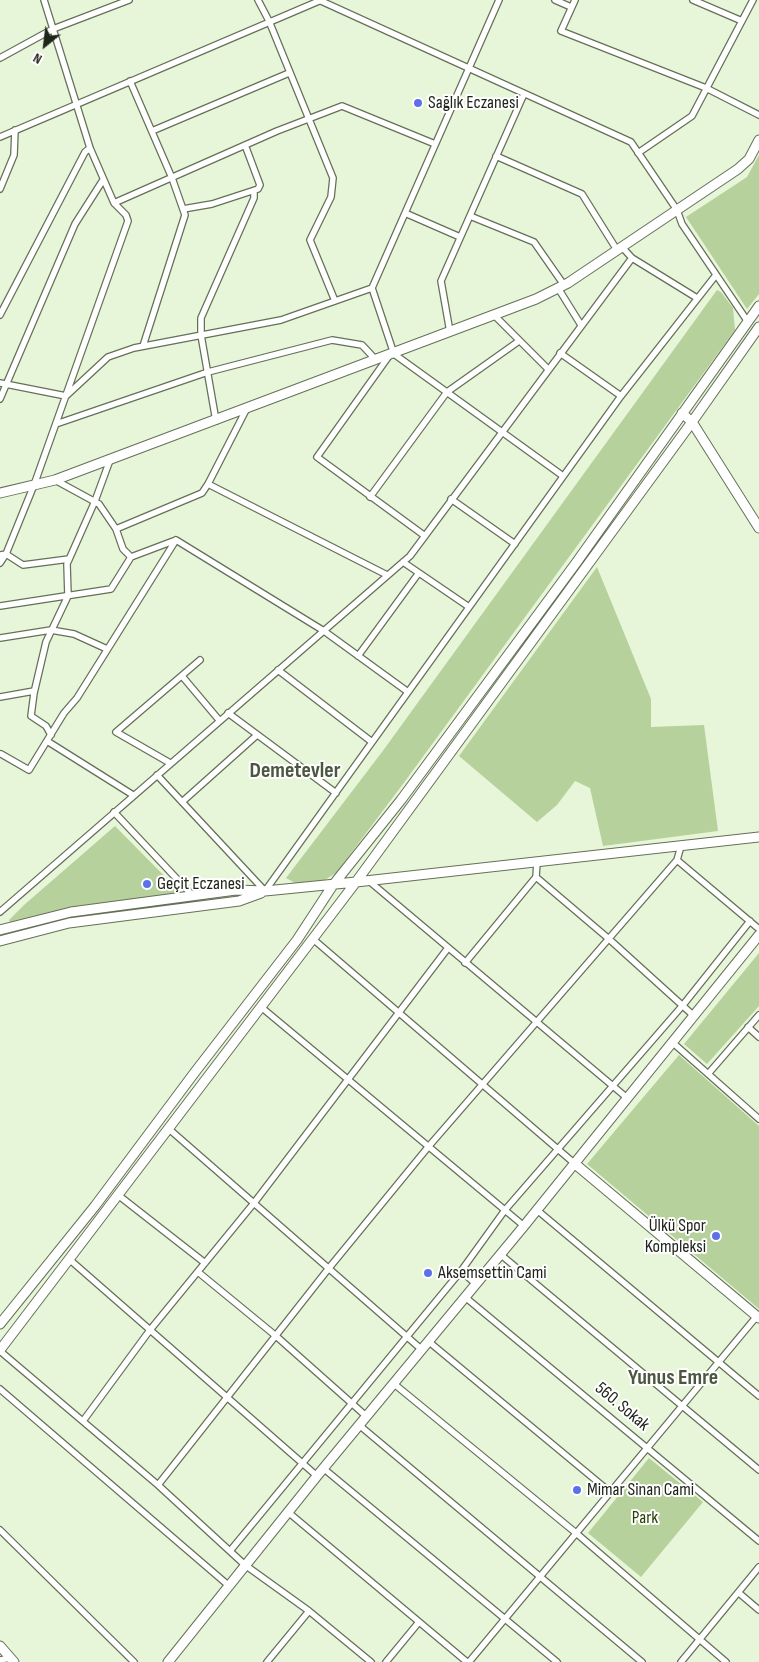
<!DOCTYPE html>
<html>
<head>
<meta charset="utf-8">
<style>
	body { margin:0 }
	#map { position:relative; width:759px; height:1662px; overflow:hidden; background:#e7f5d9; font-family:"Sofia Sans Condensed",sans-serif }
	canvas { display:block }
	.north { position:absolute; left:20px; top:20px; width:50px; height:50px; -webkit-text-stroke:4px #fff; paint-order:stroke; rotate:209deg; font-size:14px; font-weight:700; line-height:20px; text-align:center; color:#20251b }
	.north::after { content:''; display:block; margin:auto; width:18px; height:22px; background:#20251b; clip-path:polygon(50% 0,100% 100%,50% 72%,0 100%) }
</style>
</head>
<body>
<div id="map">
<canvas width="759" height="1662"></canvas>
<div class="north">N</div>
</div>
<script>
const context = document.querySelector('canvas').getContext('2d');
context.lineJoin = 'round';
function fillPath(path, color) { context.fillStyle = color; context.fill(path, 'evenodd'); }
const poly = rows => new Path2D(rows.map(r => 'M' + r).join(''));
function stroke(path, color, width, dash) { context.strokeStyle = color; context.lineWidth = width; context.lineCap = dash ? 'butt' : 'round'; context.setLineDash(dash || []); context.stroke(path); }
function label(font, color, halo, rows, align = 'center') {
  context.font = font + ' "Sofia Sans Condensed",sans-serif'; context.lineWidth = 4; context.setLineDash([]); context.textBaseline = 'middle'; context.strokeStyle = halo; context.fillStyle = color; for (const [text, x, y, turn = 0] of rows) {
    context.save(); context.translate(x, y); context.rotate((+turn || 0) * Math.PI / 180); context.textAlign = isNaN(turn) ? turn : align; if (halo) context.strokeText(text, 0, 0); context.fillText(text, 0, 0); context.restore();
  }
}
const green = poly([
	[759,155,759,294,747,309,686,217,747,177],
	[717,290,721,292,733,308,735,330,403,784,336,873,323,881,295,883,286,878,382,752],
	[597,567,651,699,651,727,704,725,718,831,603,846,590,788,575,781,557,805,537,822,459,756],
	[115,826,181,893,77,906,11,924,9,920,24,905],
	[759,953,759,1006,707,1064,684,1044],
	[679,1055,759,1126,759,1309,587,1164],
	[649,1458,703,1502,641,1577,588,1533]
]);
const street = poly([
	[258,0,269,21,333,178,331,197,310,240,335,301],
	[319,0,631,142,677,210,682,224,748,322],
	[499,0,372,288,394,354,563,476],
	[555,0,571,7],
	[575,0,561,31,706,88,759,115],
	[693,0,742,21],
	[0,58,53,29,129,0],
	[130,81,172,178,185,215,143,346],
	[152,131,289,73],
	[0,137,319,1],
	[638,153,692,116,753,0],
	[496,156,582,194,617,250],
	[0,189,14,155,15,130],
	[114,203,277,131,342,106,435,144],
	[183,209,212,204,258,189,260,185,245,145],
	[405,213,460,237],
	[470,216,534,242,564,285],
	[622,247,632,258,697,298],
	[558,288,581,325],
	[0,315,85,152,90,148],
	[494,315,548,369],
	[450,332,441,281,524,94],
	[560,353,621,396],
	[389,356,317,457,425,536],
	[0,383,66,396,108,357,134,348,281,320,372,288],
	[0,399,75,224,103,180],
	[246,410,208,484,387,575],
	[216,421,201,335,201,318,254,198,254,192],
	[56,424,208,372,332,340,362,345,376,360],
	[55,480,99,504,116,529,123,549,131,557,176,540,324,631,408,692],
	[370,497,447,392,519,341],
	[451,499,515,544],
	[116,529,202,493,208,484],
	[0,555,6,554,23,565,69,559],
	[403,562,469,607],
	[0,563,6,554,34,485,128,221,126,215,114,203,90,148,44,0],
	[0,606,111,589,131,557],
	[0,638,51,630,74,634,107,649],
	[358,656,418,574],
	[278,670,372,742],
	[182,676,219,720],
	[0,697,34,691],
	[228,713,336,793],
	[51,735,46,726,31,716,34,693,46,642,68,596,67,564,95,501,110,460],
	[47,741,133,795],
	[1,754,29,770,64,713,77,698,176,540],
	[170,763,116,732,200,660],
	[157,775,265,891,621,396,716,275],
	[182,802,257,735],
	[114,812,193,896],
	[677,860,759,929],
	[536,877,609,939,694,1016],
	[369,881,626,1097],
	[0,912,410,556,632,258],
	[313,939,574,1163],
	[465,963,536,877,537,862],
	[261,1007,524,1226],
	[748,1027,759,1037],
	[672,1042,759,1119],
	[708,1074,759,1015],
	[169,1129,421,1349],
	[118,1195,205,1263],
	[537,1210,759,1396],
	[500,1254,759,1470],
	[69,1259,317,1476],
	[461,1271,476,1284],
	[198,1272,276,1336,366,1416],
	[465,1297,759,1541],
	[428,1341,610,1492],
	[0,1351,158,1485,245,1565,309,1611,371,1662],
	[393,1383,576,1533,726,1662],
	[0,1389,228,1585],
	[83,1421,150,1330,254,1203,448,948],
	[359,1425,642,1662],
	[323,1468,557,1662],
	[158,1485,329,1268,429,1146,677,860,681,846],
	[288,1512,467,1662],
	[0,1530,134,1662],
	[230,1551,461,1271,505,1210,683,1005,750,921],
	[739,1593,759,1610],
	[0,1660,10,1658],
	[267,1662,309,1611],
	[386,1662,419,1622],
	[469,1662,757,1316],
	[681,1662,759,1567]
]);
const secondary = poly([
	[682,413,692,422,759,528],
	[0,493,55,480,536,299,568,283,738,169,749,159,759,140],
	[0,930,71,912,236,890,265,891,356,882,759,837],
	[0,941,69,923,239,901,261,893],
	[574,1163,759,1318],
	[0,1324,95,1206,195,1072,297,940,333,885,401,800,576,563,759,306],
	[0,1350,356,882,692,422,759,327],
	[0,1646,14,1662],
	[168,1662,317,1476,524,1226,759,935]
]);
const markers = [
	[418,103,5,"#5e70e8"],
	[147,884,5,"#5e70e8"],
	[716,1236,5,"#5e70e8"],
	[428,1273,5,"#5e70e8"],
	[577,1490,5,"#5e70e8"]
];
const poiNames = [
	["Sağlık Eczanesi",428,103],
	["Geçit Eczanesi",157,884],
	["Ülkü Spor",706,1226,"right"],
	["Kompleksi",706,1247,"right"],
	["Aksemsettin Cami",438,1273],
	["Mimar Sinan Cami",587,1490]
];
const streetNames = [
	["560. Sokak",622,1407,40]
];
const parkNames = [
	["Park",645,1518]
];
const districtNames = [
	["Demetevler",295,771],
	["Yunus Emre",673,1378]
];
fillPath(green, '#b6d19b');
stroke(street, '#647058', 8);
stroke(secondary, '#647058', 11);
stroke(street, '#fff', 5.5);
stroke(secondary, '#fff', 9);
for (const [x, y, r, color] of markers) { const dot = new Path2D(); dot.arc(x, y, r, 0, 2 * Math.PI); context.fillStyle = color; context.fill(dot); stroke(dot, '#fff', 2); }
label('18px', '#20251b', '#fff', poiNames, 'left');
label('18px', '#20251b', '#fff', streetNames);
label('18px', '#294101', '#fff', parkNames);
label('bold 22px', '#4c5740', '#fff', districtNames);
</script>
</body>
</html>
